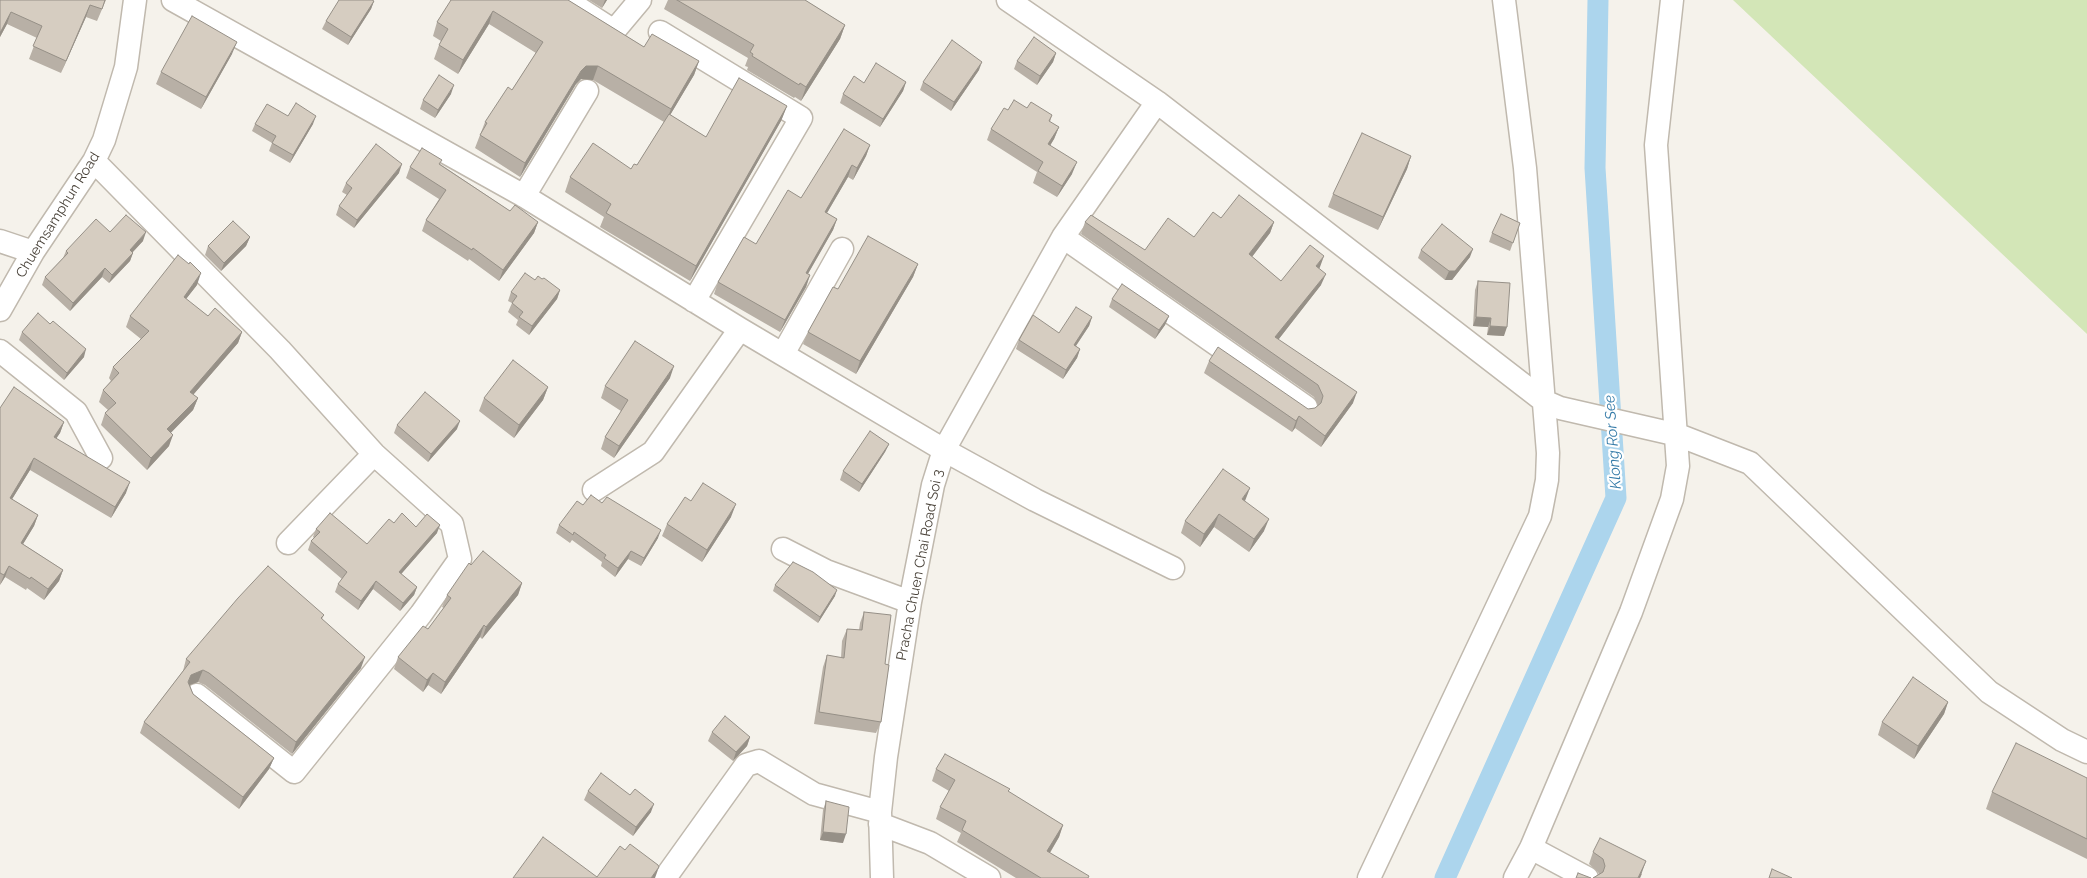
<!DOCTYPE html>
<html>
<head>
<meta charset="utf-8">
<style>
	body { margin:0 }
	canvas { display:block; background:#f5f2eb }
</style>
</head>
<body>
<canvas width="2087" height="878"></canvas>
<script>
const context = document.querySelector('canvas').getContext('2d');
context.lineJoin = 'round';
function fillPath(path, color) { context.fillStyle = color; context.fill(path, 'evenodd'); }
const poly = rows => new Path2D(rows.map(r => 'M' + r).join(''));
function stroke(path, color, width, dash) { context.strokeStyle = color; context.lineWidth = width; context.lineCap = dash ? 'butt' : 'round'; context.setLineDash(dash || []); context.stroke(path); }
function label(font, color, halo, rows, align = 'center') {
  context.font = font + ' Raleway,sans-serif'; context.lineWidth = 4.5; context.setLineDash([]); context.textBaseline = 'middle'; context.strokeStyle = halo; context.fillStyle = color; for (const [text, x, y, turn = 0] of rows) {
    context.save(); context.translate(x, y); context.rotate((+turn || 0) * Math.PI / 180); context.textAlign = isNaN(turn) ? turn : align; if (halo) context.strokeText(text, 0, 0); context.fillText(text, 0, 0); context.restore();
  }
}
const green = poly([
	[1733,0,2087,0,2087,334]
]);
const canal = poly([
	[1445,878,1616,498,1595,168,1598,0]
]);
const minor = poly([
	[173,0,524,196,740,329,944,450,1035,500,1173,568],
	[566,0,614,31,640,0],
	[1008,0,1157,102,1544,401,1560,408,1678,435,1750,463,1989,692,2062,740,2087,752],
	[660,32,801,118,694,301],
	[94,161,280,350,374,454,452,524,460,559,421,614,294,772,197,695],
	[524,196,587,91],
	[1063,237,1306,407],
	[0,241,33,252],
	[0,310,33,252,94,161,104,140,126,67,135,0],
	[0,351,76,412,101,458],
	[783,354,842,249],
	[594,490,653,452,740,329],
	[288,543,374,454],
	[783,549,826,571,910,602],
	[880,824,930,843,989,878],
	[1531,848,1587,878],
	[665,878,746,765,759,761,814,794,880,812],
	[882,878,880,812,886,757,910,602,933,485,944,450,1063,237,1157,102],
	[1369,878,1540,516,1547,480,1548,453,1525,168,1504,0],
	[1515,878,1531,848,1631,612,1672,499,1678,466,1656,145,1672,0]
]);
const wall = poly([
	[0,0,106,0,97,21,86,17,61,73,29,59,37,38,7,24,0,37],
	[450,0,568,0,644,47,699,61,694,75,670,115,706,137,787,106,781,121,690,281,600,227,604,217,565,192,570,177,631,169,637,165,664,122,593,80,581,79,576,84,520,177,475,148,485,122,512,90,536,53,489,24,458,74,434,59,439,45,441,41,433,36,437,22,451,1],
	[589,0,607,0,602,8],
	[668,0,805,0,845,25,840,39,801,101,795,97,794,98,747,70,748,67,745,66,748,58,664,9],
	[374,1,371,9,348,45,322,29,326,21],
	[1056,53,1053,62,1037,85,1014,69,1017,61],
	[232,54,201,109,156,84,161,72],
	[979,70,951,111,920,90,923,82],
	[906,82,903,91,880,127,840,103,843,94],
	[451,94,435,118,420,109,423,100],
	[1027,108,1052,115,1050,122,1059,127,1054,139,1050,145,1072,174,1057,197,1033,183,1037,172,987,140,991,129,1008,110],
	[288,116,313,124,290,163,269,151,272,143,252,131,255,124],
	[870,145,866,156,853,180,848,177,827,213,837,219,833,230,808,274,810,275,806,287,780,332,714,294,718,282,756,244,801,198],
	[1411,156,1407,169,1378,230,1328,207,1333,194],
	[440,164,510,211,538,222,534,233,499,281,469,259,468,261,422,231,426,220,439,199,406,178,410,167],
	[399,173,354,228,336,215,339,206,347,195,342,192,346,183],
	[1221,218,1274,222,1270,233,1252,257,1281,281,1320,267,1319,269,1321,285,1278,340,1353,403,1321,447,1295,428,1292,432,1204,373,1209,361,1308,409,1315,408,1318,405,1314,397,1081,234,1085,222,1145,250,1194,237],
	[1520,223,1510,251,1489,242,1492,233],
	[110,232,143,241,133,252,130,261,109,283,102,277,70,311,42,285,45,277,63,258,66,251],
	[250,237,246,246,221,271,205,255,208,246],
	[1421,250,1470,257,1452,280,1445,280,1418,258],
	[918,264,913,277,856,374,803,344,808,332,838,289],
	[535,280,560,290,557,299,529,335,516,325,518,320,508,312,512,303,508,301,511,292],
	[1478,281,1504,336,1487,335,1488,327,1473,326,1475,290],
	[197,285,186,299,208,316,242,332,238,343,193,395,198,398,193,410,170,433,169,446,147,470,101,425,105,413,108,410,99,402,103,390,111,381,109,378,113,367,141,339,126,327,130,316],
	[1112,299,1169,316,1165,325,1155,339,1109,307],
	[1092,317,1089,326,1076,346,1080,349,1077,358,1063,379,1016,349,1019,340,1059,333],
	[22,332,84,357,64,380,19,340],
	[670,378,614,458,601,449,605,437,621,411,601,398,605,386],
	[548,387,543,400,514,438,479,411,484,398],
	[0,408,64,422,60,433,56,438,126,493,111,518,30,470,12,499,38,515,34,526,23,544,63,570,59,581,44,600,27,588,26,590,5,577,0,585],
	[397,425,457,429,428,462,394,433],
	[889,444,885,452,859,492,840,480,843,471],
	[691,501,731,517,702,562,662,536,667,524],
	[1245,501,1264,531,1249,552,1214,527,1200,547,1181,533,1185,521],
	[602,503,658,538,641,566,628,559,615,577,601,566,602,562,572,540,570,543,556,533,559,525,583,505],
	[394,523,416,527,437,533,401,574,417,587,414,595,400,611,373,589,358,610,335,592,338,584,342,579,308,550,311,541,314,538,313,537,316,529,367,544],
	[471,565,522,583,518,595,482,639,480,637,441,694,428,685,423,692,394,669,398,657,428,629,444,608,442,607,447,595],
	[775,585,835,596,818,623,773,591],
	[864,612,885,664,881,722,876,733,814,724,823,667,827,655,841,658,842,641,847,629,859,630,860,623],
	[324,615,322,619,361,668,292,754,205,685,198,682,190,685,193,694,274,758,269,769,239,809,140,733,144,722,183,671,186,659],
	[1948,702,1944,714,1914,759,1878,735,1882,722],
	[712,732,750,737,747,746,733,761,708,741],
	[936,769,1009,792,1063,825,1059,837,1050,853,1088,878,1016,878,957,842,961,833,936,819,940,807,949,791,932,781],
	[2087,778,2087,859,1986,809,1992,792],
	[588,791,651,812,633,836,584,800],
	[826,801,843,843,820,840,823,810],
	[1593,852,1642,874,1640,878,1593,878,1599,874,1598,872,1589,864]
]);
const shadedWall = poly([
	[605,0,607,0,602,8],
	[374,1,371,9,348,45,351,37],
	[90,5,86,17,61,73,66,61],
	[493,11,489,24,458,74,463,60],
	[11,12,7,24,0,37,0,33],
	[845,25,840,39,801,101,806,87],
	[237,42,232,54,201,109,206,97],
	[1056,53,1053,62,1037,85,1040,76],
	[699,61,694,75,666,122,671,109],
	[982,62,979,70,951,111,954,102],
	[586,66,598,66,593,80,581,79,576,84,520,177,525,163,581,71],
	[906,82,903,91,880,127,883,119],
	[454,85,451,94,435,118,438,110],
	[787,106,781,121,690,281,696,266],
	[316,116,313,124,290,163,293,155],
	[1059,127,1054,139,1044,156,1048,144],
	[870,145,866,156,853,180,857,168],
	[1411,156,1407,169,1378,230,1383,217],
	[1077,162,1072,174,1057,197,1062,186],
	[402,164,399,173,354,228,357,220],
	[852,165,848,177,821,223,825,212],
	[837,219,833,230,802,284,806,273],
	[538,222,534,233,499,281,503,270],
	[1274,222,1270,233,1245,266,1249,254],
	[146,232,143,241,127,258,130,250],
	[250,237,246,246,221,271,224,263],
	[1473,249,1470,257,1452,280,1445,280,1449,271],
	[133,253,130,261,109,283,112,275],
	[1324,256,1320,267,1312,278,1316,266],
	[918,264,913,277,856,374,860,361],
	[105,268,102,277,70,311,73,303],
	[201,273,197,285,179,308,184,297],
	[1326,274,1321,285,1271,349,1275,337],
	[810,275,806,287,780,332,785,320],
	[560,290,557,299,529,335,532,326],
	[1169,316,1165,325,1155,339,1159,330],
	[1092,317,1089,326,1071,353,1074,345],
	[1476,317,1491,318,1488,327,1473,326],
	[1490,326,1507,327,1504,336,1487,335],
	[242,332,238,343,186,403,190,392],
	[86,349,84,357,64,380,67,373],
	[1080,349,1077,358,1063,379,1066,370],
	[674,366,670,378,614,458,619,446],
	[548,387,543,400,514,438,519,425],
	[1357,392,1353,403,1321,447,1325,436],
	[198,398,193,410,163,441,167,429],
	[1299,416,1295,428,1292,432,1296,421],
	[460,421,457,429,428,462,431,454],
	[64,422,60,433,50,448,54,437],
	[173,435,169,446,147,470,151,458],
	[889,444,885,452,859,492,862,484],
	[34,458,30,470,6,509,10,498],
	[130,482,126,493,111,518,115,507],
	[1250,488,1245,501,1237,512,1242,499],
	[736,504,731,517,702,562,707,550],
	[1219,514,1214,527,1200,547,1204,534],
	[38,515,34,526,17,554,21,543],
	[1269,519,1264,531,1249,552,1254,539],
	[440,525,437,533,396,580,399,572],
	[661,530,658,538,641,566,644,558],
	[631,551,628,559,615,577,618,568],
	[9,566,5,577,0,585,4,575],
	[63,570,59,581,44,600,48,589],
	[376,581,373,589,358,610,361,601],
	[522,583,518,595,482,639,486,627],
	[417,587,414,595,400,611,403,603],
	[837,590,835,596,818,623,820,617],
	[484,625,480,637,441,694,445,682],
	[365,657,361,668,292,754,296,742],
	[203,670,198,682,187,686,184,694,191,675],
	[433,673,428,685,423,692,427,680],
	[1948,702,1944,714,1914,759,1918,746],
	[750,737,747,746,733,761,736,752],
	[274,758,269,769,239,809,243,797],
	[654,804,651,812,633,836,636,827],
	[1063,825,1059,837,1043,864,1047,851],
	[823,832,846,834,843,843,820,840],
	[1646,861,1640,878,1638,878],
	[659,867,655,878,651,878]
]);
const building = poly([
	[0,0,105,0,102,9,90,5,66,61,33,46,42,26,11,12,0,33,0,0],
	[339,0,372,0,374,1,351,37,326,21,339,0],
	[451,0,568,0,644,47,652,34,699,61,671,109,598,66,586,66,581,71,525,163,480,135,487,123,485,122,508,87,512,90,543,42,493,11,463,60,439,45,448,29,437,22,451,0],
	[677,0,805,0,845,25,806,87,800,83,799,85,752,56,753,54,750,52,754,45,677,0],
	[192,16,237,42,206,97,161,72,192,16],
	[1034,37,1056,53,1040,76,1017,61,1034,37],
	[952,40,982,62,954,102,923,82,952,40],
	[876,63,906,82,883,119,843,94,854,76,864,83,876,63],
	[439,75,454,85,438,110,423,100,439,75],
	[739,78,787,106,696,266,606,213,611,204,570,177,593,143,631,169,634,164,637,165,669,114,706,137,739,78],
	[1014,100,1027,108,1031,102,1052,115,1049,121,1059,127,1048,144,1077,162,1062,186,1038,171,1043,162,991,129,1004,108,1008,110,1014,100],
	[296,103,316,116,293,155,272,143,276,136,255,124,267,104,288,116,296,103],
	[844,129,870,145,857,168,852,165,825,212,837,219,806,273,810,275,785,320,718,282,744,237,756,244,788,190,801,198,844,129],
	[1362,133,1411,156,1383,217,1333,194,1362,133],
	[376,144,402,164,357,220,339,206,352,188,346,183,376,144],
	[422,148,442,160,439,164,510,211,515,205,538,222,503,270,473,248,472,250,426,220,446,190,410,167,422,148],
	[1239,195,1274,222,1249,254,1281,281,1310,245,1324,256,1316,266,1326,274,1275,337,1357,392,1325,436,1299,416,1296,421,1209,361,1218,347,1308,409,1315,408,1321,403,1323,396,1318,385,1085,222,1091,215,1145,250,1168,218,1194,237,1213,212,1221,218,1239,195],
	[1501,214,1520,223,1513,243,1492,233,1501,214],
	[126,215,146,232,130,250,133,253,112,275,105,268,73,303,45,277,68,253,66,251,96,219,110,232,126,215],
	[233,221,250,237,224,263,208,246,233,221],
	[1442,224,1473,249,1455,271,1449,271,1421,250,1442,224],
	[868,236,918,264,860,361,808,332,833,287,838,289,868,236],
	[178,255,189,264,190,262,201,273,184,297,208,316,215,308,242,332,190,392,198,398,167,429,173,435,151,458,105,413,116,403,103,390,119,373,113,367,149,331,130,316,178,255],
	[525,273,535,280,538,276,542,279,544,278,560,290,532,326,519,317,523,312,512,303,517,296,511,292,525,273],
	[1478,281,1510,283,1507,327,1490,326,1491,318,1476,317,1478,281],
	[1122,284,1169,316,1159,330,1112,299,1122,284],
	[1076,307,1092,317,1074,345,1080,349,1066,370,1019,340,1033,315,1059,333,1076,307],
	[38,313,50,324,53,321,86,349,67,373,22,332,38,313],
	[635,341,674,366,619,446,605,437,628,400,605,386,635,341],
	[513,360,548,387,519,425,484,398,513,360],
	[14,387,64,422,54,437,130,482,115,507,34,458,10,498,38,515,21,543,63,570,48,589,31,577,30,579,9,566,4,575,0,573,0,408,14,387],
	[425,392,460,421,431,454,397,425,425,392],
	[870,431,889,444,862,484,843,471,870,431],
	[1223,469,1250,488,1242,499,1269,519,1254,539,1219,514,1204,534,1185,521,1223,469],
	[703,483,736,504,707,550,667,524,685,497,691,501,703,483],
	[591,495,602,503,607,497,661,530,644,558,631,551,618,568,604,558,606,555,574,532,573,535,559,525,577,501,583,505,591,495],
	[330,513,367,544,389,519,394,523,402,513,416,527,427,514,440,525,399,572,417,587,403,603,376,581,361,601,338,584,347,572,311,541,320,532,316,529,330,513],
	[483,551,522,583,486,627,484,625,445,682,433,673,427,680,398,657,423,626,428,629,451,598,447,595,469,563,471,565,483,551],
	[793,562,813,572,837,590,820,617,775,585,793,562],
	[268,566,324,615,321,618,365,657,296,742,209,673,203,670,191,675,188,682,193,694,274,758,243,797,144,722,190,662,186,659,238,598,268,566],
	[864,612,891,615,885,664,889,665,881,722,819,712,827,655,844,658,847,629,862,630,864,612],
	[1913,677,1948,702,1918,746,1882,722,1913,677],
	[725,716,750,737,736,752,712,732,725,716],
	[2016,743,2087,778,2087,839,1992,792,2016,743],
	[945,754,1010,789,1008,791,1063,825,1047,851,1089,876,1088,878,1041,878,962,830,966,821,940,807,955,780,936,769,945,754],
	[601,773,630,795,635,789,654,804,636,827,588,791,601,773],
	[826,801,849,807,846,834,823,832,826,801],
	[543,837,597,877,620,846,625,850,630,844,658,865,659,867,651,878,513,878,543,837],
	[1600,838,1646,861,1638,878,1593,878,1603,872,1605,866,1603,859,1593,852,1600,838],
	[1772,869,1792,878,1769,878,1772,869],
	[1578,873,1591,878,1576,878,1578,873]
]);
const streetNames = [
	["Chuemsamphun Road",58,215,-58],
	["Pracha Chuen Chai Road Soi 3",920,565,-79]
];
const waterNames = [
	["Klong Ror See",1613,442,-94]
];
fillPath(green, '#d3e6b7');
stroke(canal, '#acd5ed', 21);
stroke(minor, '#c0b9ae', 25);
stroke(minor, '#fff', 22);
fillPath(wall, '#b8b0a6');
fillPath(shadedWall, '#969087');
fillPath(building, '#d6cdc1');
stroke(building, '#969087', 1);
label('14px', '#494239', '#fff', streetNames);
label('italic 15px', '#357ba8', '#fff', waterNames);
</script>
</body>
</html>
